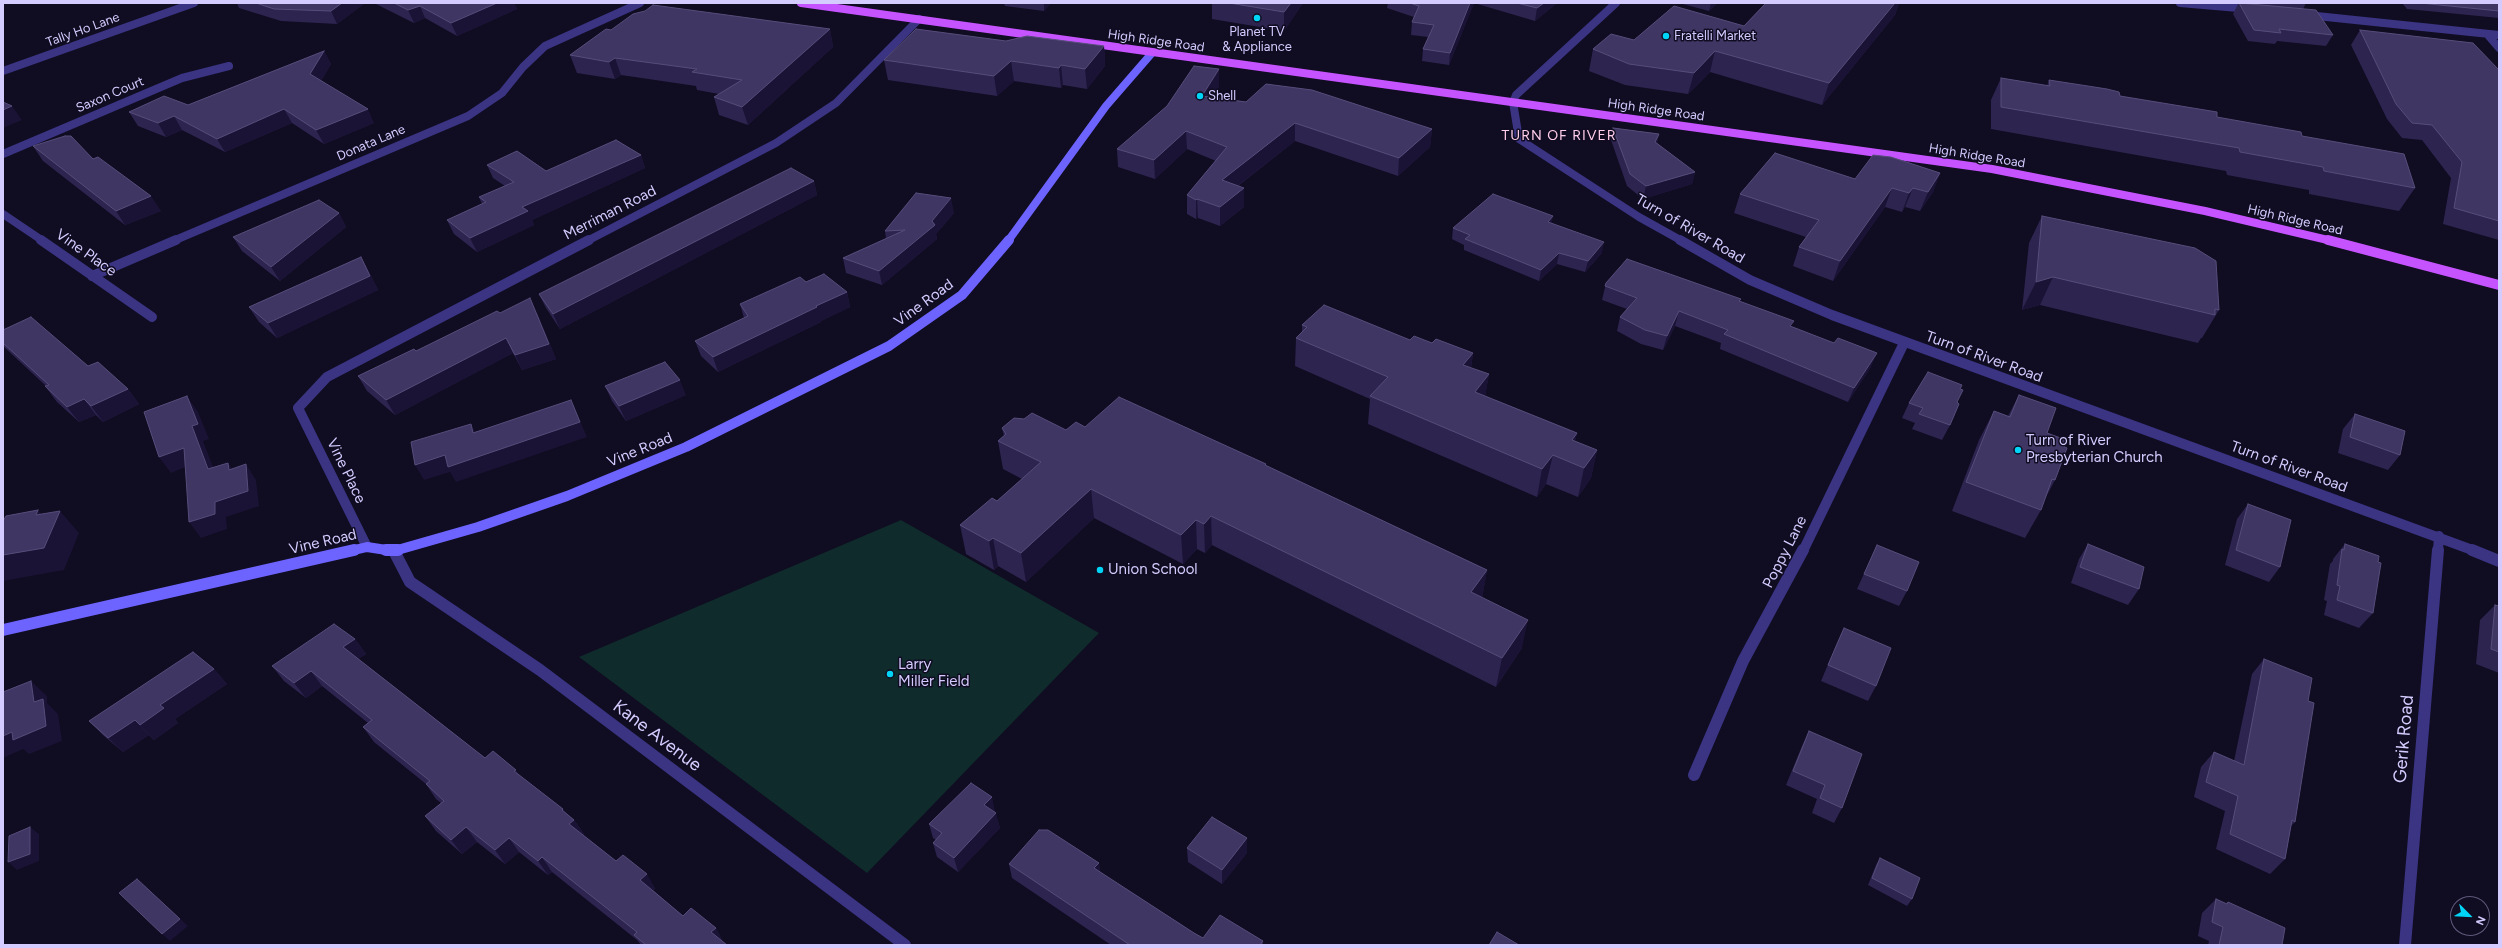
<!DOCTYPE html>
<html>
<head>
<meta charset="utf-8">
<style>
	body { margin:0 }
	#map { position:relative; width:2502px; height:948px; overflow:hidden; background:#100c21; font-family:Figtree,sans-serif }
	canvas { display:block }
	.frame { position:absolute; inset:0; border:4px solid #d4ccff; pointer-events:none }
	.north { position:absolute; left:2450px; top:896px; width:40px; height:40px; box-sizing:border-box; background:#100c21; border:1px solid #5e597a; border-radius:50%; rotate:114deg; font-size:11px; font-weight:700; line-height:16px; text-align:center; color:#d4ccff }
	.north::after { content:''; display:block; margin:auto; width:14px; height:18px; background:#00d5f7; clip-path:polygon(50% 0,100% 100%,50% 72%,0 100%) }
</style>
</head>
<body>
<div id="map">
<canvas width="2502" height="948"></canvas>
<div class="frame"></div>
<div class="north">N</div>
</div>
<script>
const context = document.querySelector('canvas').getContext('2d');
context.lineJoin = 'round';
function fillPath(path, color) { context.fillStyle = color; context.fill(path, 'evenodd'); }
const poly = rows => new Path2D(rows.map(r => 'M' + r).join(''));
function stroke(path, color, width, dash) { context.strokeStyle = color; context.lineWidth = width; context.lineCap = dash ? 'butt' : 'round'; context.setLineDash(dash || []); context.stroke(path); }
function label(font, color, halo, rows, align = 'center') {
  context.font = font + ' Figtree,sans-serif'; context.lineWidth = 3; context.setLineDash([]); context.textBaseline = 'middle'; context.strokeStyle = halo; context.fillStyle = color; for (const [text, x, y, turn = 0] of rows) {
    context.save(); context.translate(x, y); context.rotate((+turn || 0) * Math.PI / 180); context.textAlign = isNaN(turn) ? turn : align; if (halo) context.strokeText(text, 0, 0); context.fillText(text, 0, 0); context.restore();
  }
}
const green = poly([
	[901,520,1099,633,867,873,579,657]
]);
const streetFar2 = poly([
	[1616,3,1516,95,1513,102,1519,139,1639,217,1682,241],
	[2180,3,2250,9],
	[2307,15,2499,35],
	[2487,34,2499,48],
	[3,71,194,3],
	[3,154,182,78,229,66],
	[3,214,43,241],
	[173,241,468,116,502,93,523,67,545,46,640,3],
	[587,241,776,143,836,103,919,19]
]);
const streetFar1 = poly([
	[41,240,152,317],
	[1680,240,1750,280,1832,315,2475,551],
	[92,276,176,240],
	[367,547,298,408,327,377,589,240],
	[1803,551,1904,343],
	[2438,551,2439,536]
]);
const street = poly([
	[2472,550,2499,561],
	[394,551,410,582,540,670,905,945],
	[1694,775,1743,661,1803,550],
	[2405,945,2438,550]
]);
const secondaryFar2 = poly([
	[1008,241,1106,106,1152,53]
]);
const secondaryFar1 = poly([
	[350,551,367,547,393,551],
	[394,551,478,527,567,496,686,447,889,346,962,295,1009,240]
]);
const secondary = poly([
	[386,550,398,550],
	[3,630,354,550]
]);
const primaryFar1 = poly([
	[801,3,1992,169,2205,211,2332,241]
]);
const primary = poly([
	[2328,240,2499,285]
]);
const wall = poly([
	[237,3,365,3,337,24,281,21,239,8],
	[374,3,514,3,517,9,457,36,425,18,414,23],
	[1004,3,1051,3,1044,11,1005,6],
	[1212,3,1303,3,1284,31,1212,19],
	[1388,3,1557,3,1535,21,1474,3,1449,65,1422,61,1423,49,1428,37,1411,35,1412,22,1414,17,1387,8],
	[1679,3,1717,3,1709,11],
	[1766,3,1899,3,1895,15,1822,105,1710,72,1688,94,1625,85,1589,71,1593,49,1634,40,1744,26],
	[2233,3,2306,3,2303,9,2333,35,2326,46,2277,41,2275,44,2248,41,2233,14,2238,4],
	[2402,3,2499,3,2499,18,2407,9],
	[830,29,833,47,748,125,719,115,714,97,719,94,697,90,696,86,621,75,615,79,577,73,570,55,611,30],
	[2360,30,2499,70,2499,240,2443,224,2451,178,2422,140,2402,138,2387,119,2351,45],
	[1006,41,1104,46,1105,66,1087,89,1063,85,1061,88,1014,81,997,96,888,80,884,60],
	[324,51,331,64,321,81,374,123,324,144,292,123,225,152,182,130,166,137,138,126,129,112,188,105],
	[2001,78,2047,86,2049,80,2120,96,2302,136,2415,188,2399,211,2309,194,2309,190,2227,175,2226,171,1991,129,1991,100],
	[1219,87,1213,97,1432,129,1430,147,1398,176,1295,141,1238,186,1244,207,1220,226,1198,218,1196,219,1187,214,1187,195,1216,161,1187,149,1155,179,1118,167,1117,149],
	[1613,128,1659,134,1657,143,1695,172,1692,184,1643,199,1627,186,1611,140],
	[33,146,93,159,161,211,125,225,43,161],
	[641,155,645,168,532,220,534,225,477,252,454,234,447,220,482,204,479,197,505,186,493,178,487,165,546,171],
	[1940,173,1933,192,1920,211,1905,207,1902,212,1885,207,1833,281,1793,266,1799,247,1806,237,1734,213,1740,194,1855,179],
	[814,181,817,195,560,329,546,308,539,294],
	[339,213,346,227,280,281,242,251,233,237],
	[954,213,936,234,937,239,882,285,846,273,843,258,886,239,885,231],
	[2042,216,2219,310,2202,338,2201,338,2198,343,2040,305,2022,310,2029,243],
	[1552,223,1602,253,1585,272,1557,264,1539,281,1464,250,1464,245,1452,239,1453,228],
	[361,257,369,272,378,290,277,338,259,322,249,307],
	[806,282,847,292,850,307,821,321,821,322,718,372,701,356,695,341,744,318,740,304],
	[1606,283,1741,299,1740,301,1792,327,1871,367,1848,402,1720,349,1721,343,1675,326,1663,350,1641,344,1617,331,1620,317,1627,309,1602,300],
	[500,313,537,313,556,359,522,370,513,353,395,415,367,391,358,376,416,351],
	[3,325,6,329,88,366,128,389,139,404,103,422,96,415,79,422,57,402,45,386,46,386,3,346],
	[1302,325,1432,343,1473,353,1471,368,1489,374,1485,396,1577,433,1575,441,1597,450,1591,478,1578,497,1546,484,1537,497,1368,424,1370,399,1295,366,1296,338,1302,332],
	[605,386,686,395,626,421,612,401],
	[1960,389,1957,402,1950,425,1942,440,1912,429,1915,423,1902,418,1909,403],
	[2019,395,2047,433,2063,446,2055,480,2045,499,2041,510,2025,538,1952,511,1979,440,1994,411,2008,416],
	[2355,414,2400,455,2388,470,2338,453,2343,429],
	[1085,427,1266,464,1266,466,1487,570,1482,598,1522,648,1496,687,1212,545,1205,553,1197,549,1183,564,1094,518,1026,582,998,566,994,570,966,554,960,525,997,501,1022,479,1003,469,998,441,1004,436,1002,428,1066,430],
	[2248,504,2280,567,2269,582,2225,565,2237,519],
	[2088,544,2139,589,2128,605,2071,583,2079,559],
	[2345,544,2373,613,2359,628,2324,615,2327,601,2324,600,2330,564,2333,561,2333,559],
	[1877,545,1907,591,1899,606,1857,589],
	[2495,605,2499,606,2499,673,2476,664,2480,620],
	[1844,628,1876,686,1868,701,1821,681,1837,643],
	[355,639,366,654,358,659,485,758,520,776,563,809,566,813,574,820,584,834,583,835,616,861,655,888,653,890,683,916,716,928,723,942,727,945,641,945,637,940,552,872,548,875,519,852,505,864,477,842,462,854,436,831,425,816,441,803,436,799,426,784,374,742,363,727,368,723,322,686,306,698,284,681,272,666],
	[2264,659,2308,701,2295,822,2291,826,2285,859,2270,874,2216,849,2225,811,2194,797,2201,767,2214,752,2234,761,2252,674],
	[214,669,227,684,175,719,178,723,154,740,149,735,123,752,104,736,89,721],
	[1809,731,1842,808,1834,823,1812,813,1817,799,1786,785,1802,746],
	[995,811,995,812,1000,828,958,872,937,857,933,843,936,840,933,838,929,824],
	[1247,838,1247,853,1222,884,1188,862,1187,848],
	[1880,858,1912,899,1907,906,1868,885,1876,865],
	[1099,863,1100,872,1194,933,1203,938,1263,941,1263,945,1111,945,1012,878,1009,864],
	[2216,899,2226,904,2228,902,2282,945,2208,945,2209,941,2198,936,2202,913]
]);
const shadedWall = poly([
	[342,3,365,3,337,24,331,11],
	[497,3,514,3,517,9,457,36,451,23],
	[1044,3,1051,3,1044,11],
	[1291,3,1303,3,1284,31,1284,12],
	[1470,3,1474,3,1449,65,1450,53],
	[1544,3,1557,3,1535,21,1537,8],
	[1711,3,1717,3,1709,11],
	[1895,3,1899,3,1895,15,1822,105,1829,83],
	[420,6,425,18,414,23,408,10],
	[830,29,833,47,748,125,742,107],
	[1104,46,1105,66,1087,89,1085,69],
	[324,51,331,64,317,88,310,74],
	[1715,51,1710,72,1688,94,1694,73],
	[615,58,621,75,615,79,609,62],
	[1011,61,1014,81,997,96,994,76],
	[1061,65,1063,85,1061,88,1059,68],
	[1219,69,1219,87,1203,114,1202,96],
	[12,106,22,120,3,128,3,110],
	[284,109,292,123,225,152,217,139],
	[368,109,374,123,324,144,316,130],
	[174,116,182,130,166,137,158,123],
	[1295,123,1295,141,1222,198,1222,180],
	[1432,129,1430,147,1398,176,1399,158],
	[1186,131,1187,149,1155,179,1154,160],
	[1659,134,1656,146,1655,142],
	[641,155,645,168,532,220,534,225,477,252,470,238,522,207],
	[1695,172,1692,184,1643,199,1646,186],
	[1940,173,1933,192,1920,211,1928,192],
	[814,181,817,195,560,329,553,314],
	[1244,188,1244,207,1220,226,1220,207],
	[1892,188,1885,207,1833,281,1840,261],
	[1913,188,1905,207,1902,212,1909,193],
	[151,196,161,211,125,225,116,211],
	[951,198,954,213,936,234,937,239,882,285,879,271,932,221],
	[1197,199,1198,218,1196,219,1196,200],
	[339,213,346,227,280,281,271,267],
	[1553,216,1551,228,1548,222],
	[1604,242,1602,253,1585,272,1588,261],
	[1559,253,1557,264,1539,281,1541,270],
	[361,257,369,272,378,290,277,338,268,323],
	[2053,277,2040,305,2022,310,2036,282],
	[847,292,850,307,821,321,821,322,718,372,713,357,816,306],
	[530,298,537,313,556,359,522,370,515,355],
	[1679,311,1675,326,1663,350,1667,336],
	[3,325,7,330,3,332],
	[506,338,513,353,395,415,386,400],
	[1473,353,1469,382,1463,365],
	[1877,353,1871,367,1848,402,1854,388],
	[1489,374,1484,403,1475,392],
	[680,380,686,395,626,421,619,406],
	[128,389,139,404,103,422,91,406],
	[187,396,198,412,209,439,203,441,220,485,208,469,192,426],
	[84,399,96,415,79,422,67,407],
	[571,400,587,437,456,482,450,472,424,480,415,465],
	[471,424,479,439,473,433],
	[1577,433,1571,461,1572,440],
	[184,448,195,463,171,473,159,457],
	[1597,450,1591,478,1578,497,1584,468],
	[1553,455,1546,484,1537,497,1542,469],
	[228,463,239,479,229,470],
	[246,464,256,480,259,506,226,517,227,529,201,538,189,522,215,502],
	[1091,489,1094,518,1026,582,1021,553],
	[38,510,53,526,60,511,79,533,64,570,3,581,3,555,36,515],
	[1211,516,1212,545,1205,553,1204,524],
	[1196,520,1197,549,1183,564,1181,535],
	[993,538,998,566,994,570,989,541],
	[1487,570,1482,599,1471,592],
	[1528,620,1522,648,1496,687,1502,658],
	[355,639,366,654,354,662,343,647],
	[214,669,227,684,175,719,178,723,154,740,140,725,160,705],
	[311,671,322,686,306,698,294,683],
	[31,681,47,696,47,703,58,714,62,741,29,754,23,749,3,758,3,736,12,732,34,702],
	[135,720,149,735,123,752,108,738],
	[516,770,525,784,514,771],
	[992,797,995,811,987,820,984,805],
	[563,809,572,822,574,820,584,834,578,839,569,824,562,810],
	[996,813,1000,828,958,872,954,858],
	[30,827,39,834,39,861,17,870,8,862],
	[466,827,477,842,462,854,451,840],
	[509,838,519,852,505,864,495,850],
	[1247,838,1247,853,1222,884,1222,870],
	[542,857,552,872,548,875,538,861],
	[1099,863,1101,877,1094,868],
	[647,874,655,888,648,894,640,880],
	[137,879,188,926,170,941,162,934],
	[716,928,723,942,711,932]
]);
const building = poly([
	[256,3,342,3,331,11,274,9,256,3],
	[394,3,497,3,451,23,420,6,408,10,394,3],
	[1229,3,1291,3,1284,12,1229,3],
	[1410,3,1470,3,1450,53,1423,49,1434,25,1412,22,1419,6,1410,3],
	[1517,3,1544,3,1537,8,1517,3],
	[1766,3,1895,3,1829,83,1715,51,1694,73,1629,64,1593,49,1611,34,1634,40,1674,6,1744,26,1766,3],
	[2239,3,2316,10,2333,35,2279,29,2281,33,2254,30,2239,3],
	[2420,3,2499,3,2499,11,2420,3],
	[653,5,830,29,742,107,714,97,742,80,692,72,697,69,615,58,609,62,570,55,606,29,611,30,633,14,645,11,653,5],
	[916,29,1006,41,1027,36,1104,46,1085,69,1061,65,1059,68,1011,61,994,76,884,60,916,29],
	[2360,30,2473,43,2499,70,2499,221,2454,208,2462,162,2432,125,2412,123,2396,104,2360,30],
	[324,51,310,74,368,109,316,130,284,109,217,139,174,116,158,123,129,112,164,96,188,105,324,51],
	[1194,66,1219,69,1202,96,1246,102,1266,84,1312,90,1432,129,1399,158,1295,123,1222,180,1244,188,1220,207,1197,199,1196,200,1187,195,1227,147,1186,131,1154,160,1117,149,1167,106,1194,66],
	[2001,78,2050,86,2049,80,2107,89,2119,92,2120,96,2217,112,2217,117,2301,132,2302,136,2404,154,2415,188,2324,171,2323,167,2240,152,2239,148,2001,107,2001,78],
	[3,102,12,106,3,110,3,102],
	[1613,128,1659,134,1655,142,1695,172,1646,186,1630,174,1613,128],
	[65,136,71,136,93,159,98,157,151,196,116,211,33,146,65,136],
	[616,140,641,155,522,207,528,211,470,238,447,220,486,202,479,197,514,182,487,165,517,151,546,171,616,140],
	[1775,153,1855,179,1873,155,1891,157,1940,173,1928,192,1913,188,1909,193,1892,188,1840,261,1799,247,1819,220,1740,194,1775,153],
	[791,168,814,181,553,314,539,294,791,168],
	[916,193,951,198,932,221,935,225,879,271,843,258,905,230,885,231,916,193],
	[1493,194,1553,216,1548,222,1604,242,1588,261,1559,253,1541,270,1465,239,1470,235,1453,228,1493,194],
	[319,200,339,213,271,267,233,237,319,200],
	[2042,216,2195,248,2216,261,2219,310,2215,309,2215,315,2053,277,2036,282,2042,216],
	[361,257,370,276,268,323,249,307,361,257],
	[1627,259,1741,299,1739,301,1794,321,1790,326,1834,343,1838,338,1877,353,1854,388,1724,334,1728,330,1679,311,1667,336,1645,330,1620,317,1637,298,1605,286,1606,283,1627,259],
	[824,274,847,292,816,306,817,307,713,357,695,341,748,316,740,304,800,277,806,282,824,274],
	[530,298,549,344,515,355,506,338,386,400,358,376,414,349,416,351,497,311,500,313,530,298],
	[1324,305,1410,340,1414,336,1432,343,1436,339,1473,353,1463,365,1489,374,1475,392,1577,433,1572,440,1597,450,1584,468,1553,455,1542,469,1370,396,1388,377,1296,338,1307,327,1302,325,1324,305],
	[31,317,88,366,98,362,128,389,91,406,84,399,67,407,45,386,49,385,3,343,3,330,31,317],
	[665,362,680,380,619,406,605,386,665,362],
	[1928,372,1962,385,1960,389,1963,390,1957,402,1959,404,1950,425,1919,414,1923,408,1909,403,1928,372],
	[2019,395,2056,408,2047,433,2066,440,2063,446,2067,448,2055,480,2052,479,2041,510,1966,482,1994,411,2010,417,2019,395],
	[187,396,198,424,192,426,208,469,228,463,229,470,246,464,248,491,215,502,215,514,189,522,184,448,159,457,144,412,187,396],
	[1119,397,1266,464,1265,465,1487,570,1471,592,1528,620,1502,658,1211,516,1204,524,1196,520,1181,535,1091,489,1021,553,993,538,989,541,960,525,992,498,997,501,1041,462,998,441,1006,434,1002,428,1014,418,1024,419,1032,413,1066,430,1076,422,1085,427,1119,397],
	[571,400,580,422,448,467,445,455,415,465,411,442,471,424,473,433,571,400],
	[2355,414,2405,431,2400,455,2350,437,2355,414],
	[2248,504,2291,520,2280,567,2236,550,2248,504],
	[38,510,36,515,60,511,44,548,3,555,3,521,6,516,38,510],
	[2088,544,2144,567,2139,589,2080,567,2088,544],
	[2345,544,2379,556,2378,562,2381,563,2373,613,2337,600,2340,586,2337,585,2342,549,2344,550,2345,544],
	[1877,545,1919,562,1907,591,1864,574,1877,545],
	[2495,605,2499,606,2499,652,2491,649,2495,605],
	[334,624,355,639,343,647,485,758,493,751,516,770,514,771,563,809,562,810,574,820,569,824,616,861,623,855,647,874,640,880,683,916,691,908,716,928,711,932,727,945,646,945,634,935,637,932,542,857,538,861,509,838,495,850,466,827,451,840,425,816,444,801,426,784,430,781,363,727,372,720,311,671,294,683,272,666,334,624],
	[1844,628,1891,648,1876,686,1828,665,1844,628],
	[193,652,214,669,160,705,164,708,140,725,135,720,108,738,89,721,193,652],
	[2264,659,2312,678,2308,701,2314,703,2295,822,2292,820,2285,859,2230,834,2238,796,2206,782,2214,752,2244,765,2264,659],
	[31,681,34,702,43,699,46,726,13,740,12,732,3,736,3,692,31,681],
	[1809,731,1862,754,1842,808,1820,798,1825,785,1793,771,1809,731],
	[971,783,992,797,984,805,996,813,954,858,933,843,942,833,929,824,971,783],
	[1212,817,1247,838,1222,870,1187,848,1212,817],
	[30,827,30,854,8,862,9,836,30,827],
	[1039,830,1048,830,1099,863,1094,868,1194,933,1203,938,1220,915,1263,941,1260,945,1130,945,1009,864,1039,830],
	[1880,858,1920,878,1912,899,1872,878,1880,858],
	[137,879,180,919,162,934,119,893,137,879],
	[2216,899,2227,904,2228,902,2285,928,2282,945,2219,945,2223,927,2212,922,2216,899],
	[1497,932,1519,945,1489,945,1497,932]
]);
const markers = [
	[1257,18,4,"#00d5f7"],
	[1666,36,4,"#00d5f7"],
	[1200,96,4,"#00d5f7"],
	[2018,450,4,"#00d5f7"],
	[1100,570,4,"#00d5f7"],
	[890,674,4,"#00d5f7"]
];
const farStreetnames = [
	["Tally Ho Lane",83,30,-20],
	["High Ridge Road",1156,41,8],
	["Saxon Court",110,95,-23],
	["High Ridge Road",1656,110,8],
	["Donata Lane",371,143,-23],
	["High Ridge Road",1977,156,9],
	["High Ridge Road",2295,220,13]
];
const farPoinames = [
	["Planet TV",1257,32,"center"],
	["& Appliance",1257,47,"center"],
	["Fratelli Market",1674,36],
	["Shell",1208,96]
];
const farQuarternames = [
	["TURN OF RIVER",1559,136]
];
const streetNames = [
	["Merriman Road",610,213,-27],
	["Turn of River Road",1690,229,30],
	["Vine Place",86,253,35],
	["Vine Road",924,303,-36],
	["Turn of River Road",1984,357,20],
	["Vine Road",640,450,-22],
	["Turn of River Road",2289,467,20],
	["Vine Place",346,471,64],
	["Vine Road",323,542,-13],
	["Poppy Lane",1785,552,-63]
];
const poiNames = [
	["Turn of River",2026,441],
	["Presbyterian Church",2026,458],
	["Union School",1108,570],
	["Larry",898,665],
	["Miller Field",898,682]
];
const nearStreetnames = [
	["Kane Avenue",657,736,37],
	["Gerik Road",2404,739,-85]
];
fillPath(green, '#0f2b2c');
stroke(streetFar2, '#3a3483', 8);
stroke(streetFar1, '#3a3483', 10);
stroke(street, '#3a3483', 12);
stroke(secondaryFar2, '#6d63ff', 8);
stroke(secondaryFar1, '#6d63ff', 10);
stroke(secondary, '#6d63ff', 12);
stroke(primaryFar1, '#c553ff', 8);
stroke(primary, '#c553ff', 10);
fillPath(wall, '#2e2450');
fillPath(shadedWall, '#1b1335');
fillPath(building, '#403663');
stroke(building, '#574d7b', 1);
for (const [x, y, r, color] of markers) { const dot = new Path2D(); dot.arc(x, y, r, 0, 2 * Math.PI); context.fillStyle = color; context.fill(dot); stroke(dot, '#100c21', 1.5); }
label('13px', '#d4ccff', '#100c21', farStreetnames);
label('13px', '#d4ccff', '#100c21', farPoinames, 'left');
context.letterSpacing = '1px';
label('14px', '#ffceeb', '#100c21', farQuarternames);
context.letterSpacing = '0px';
label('15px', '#d4ccff', '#100c21', streetNames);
label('15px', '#d4ccff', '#100c21', poiNames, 'left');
label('18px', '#d4ccff', '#100c21', nearStreetnames);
</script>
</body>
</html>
